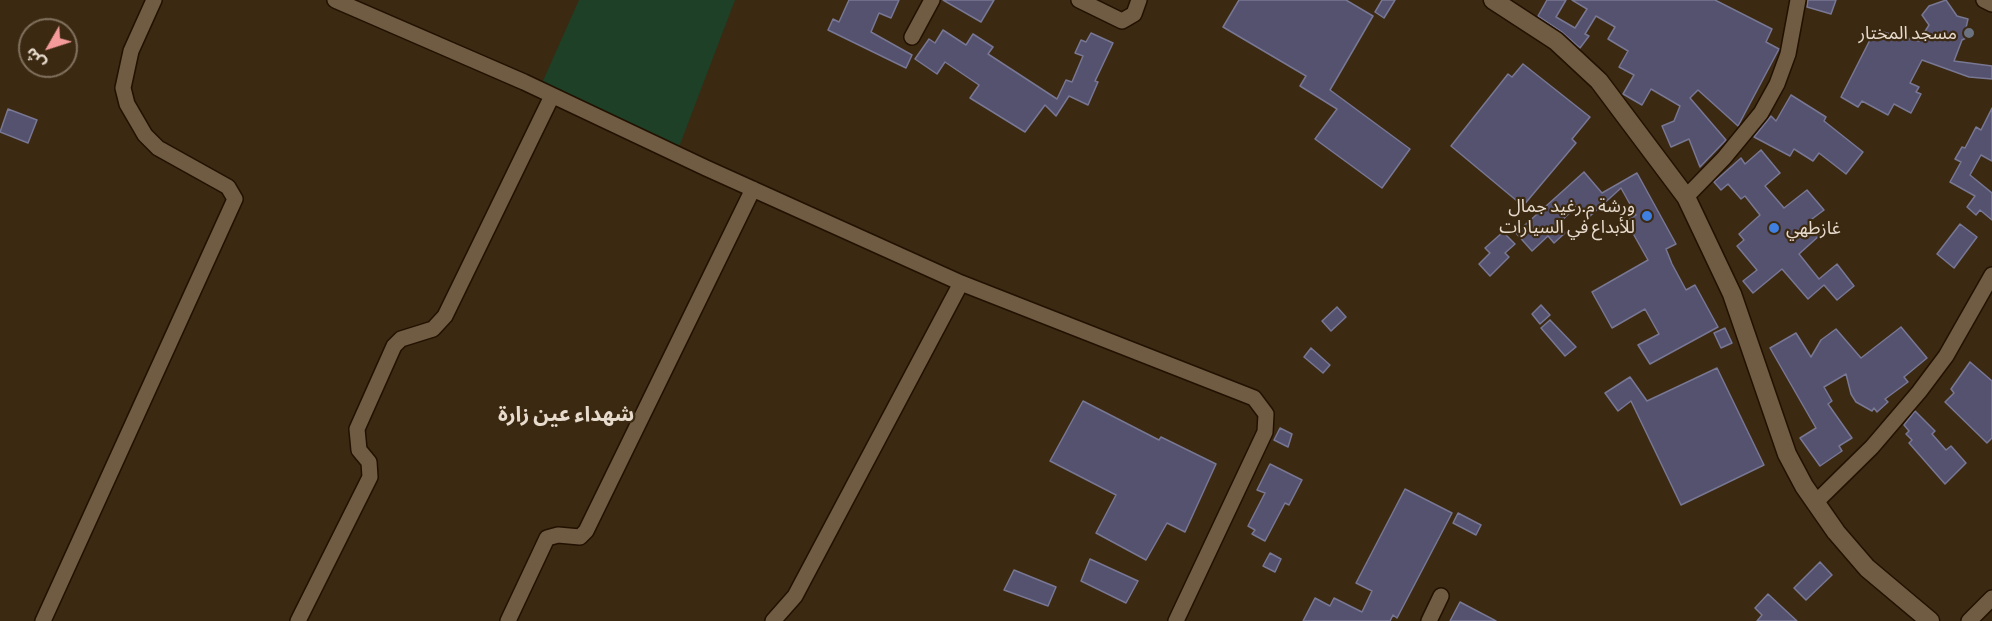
<!DOCTYPE html>
<html>
<head>
<meta charset="utf-8">
<style>
	body { margin:0 }
	#map { position:relative; width:1992px; height:621px; overflow:hidden; background:#3b2912; font-family:"Crimson Pro","Noto Sans Arabic",serif }
	canvas { display:block }
	.north { position:absolute; left:18px; top:18px; width:60px; height:60px; box-sizing:border-box; background:#3b2912; border:2px solid #80705d; border-radius:50%; rotate:231deg; font-size:16px; font-weight:700; line-height:24px; text-align:center; color:#e7dbcd }
	.north::after { content:''; display:block; margin:auto; width:21px; height:27px; background:#f59b9b; clip-path:polygon(50% 0,100% 100%,50% 72%,0 100%) }
</style>
</head>
<body>
<div id="map">
<canvas width="1992" height="621"></canvas>
<div class="north">ش</div>
</div>
<script>
const context = document.querySelector('canvas').getContext('2d');
context.lineJoin = 'round';
function fillPath(path, color) { context.fillStyle = color; context.fill(path, 'evenodd'); }
const poly = rows => new Path2D(rows.map(r => 'M' + r).join(''));
function stroke(path, color, width, dash) { context.strokeStyle = color; context.lineWidth = width; context.lineCap = dash ? 'butt' : 'round'; context.setLineDash(dash || []); context.stroke(path); }
function label(font, color, halo, rows, align = 'center') {
  context.font = font + ' "Crimson Pro","Noto Sans Arabic",serif'; context.lineWidth = 4.5; context.setLineDash([]); context.textBaseline = 'middle'; context.strokeStyle = halo; context.fillStyle = color; for (const [text, x, y, turn = 0] of rows) {
    context.save(); context.translate(x, y); context.rotate((+turn || 0) * Math.PI / 180); context.textAlign = isNaN(turn) ? turn : align; if (halo) context.strokeText(text, 0, 0); context.fillText(text, 0, 0); context.restore();
  }
}
const green = poly([
	[579,0,735,0,679,147,542,83]
]);
const building = poly([
	[849,0,899,0,891,18,879,13,871,32,912,55,906,68,828,30,833,19,839,22,849,0],
	[943,0,994,0,981,22,943,0],
	[1239,0,1346,0,1373,16,1330,90,1410,149,1382,188,1315,139,1337,109,1300,86,1306,76,1223,27,1239,0],
	[1382,0,1395,0,1384,18,1375,12,1382,0],
	[1547,0,1566,0,1556,17,1575,28,1587,9,1572,0,1715,0,1772,29,1766,42,1779,49,1738,126,1698,90,1690,98,1726,140,1700,167,1689,139,1671,147,1662,126,1674,121,1680,106,1651,89,1642,105,1623,94,1634,75,1619,67,1628,51,1608,39,1615,27,1596,16,1585,34,1589,36,1580,48,1562,32,1538,16,1547,0],
	[1808,0,1836,0,1831,14,1807,7,1808,0],
	[1946,0,1957,16,1968,19,1965,32,1968,37,1962,40,1954,61,1992,66,1992,79,1969,77,1922,60,1910,83,1919,87,1916,92,1921,94,1911,113,1894,104,1888,115,1862,101,1858,107,1841,97,1875,30,1919,41,1929,25,1922,15,1929,6,1946,0],
	[943,30,966,45,973,34,993,47,988,54,1057,99,1066,80,1072,82,1083,56,1075,53,1081,40,1086,42,1091,33,1113,43,1095,81,1098,82,1088,105,1069,96,1056,116,1045,105,1025,132,970,98,979,85,945,62,937,74,915,59,929,39,935,43,943,30],
	[1523,64,1590,117,1572,139,1576,143,1523,206,1451,146,1508,74,1512,77,1523,64],
	[1791,95,1826,117,1824,121,1863,152,1846,174,1819,153,1813,161,1794,149,1790,156,1754,137,1771,116,1776,121,1791,95],
	[1992,108,1992,161,1981,155,1970,175,1992,193,1992,220,1980,210,1976,215,1967,207,1975,196,1950,182,1961,162,1955,159,1962,147,1965,148,1976,127,1981,130,1992,108],
	[8,109,37,120,28,143,0,132,8,109],
	[1761,150,1780,173,1765,186,1784,208,1807,190,1824,210,1808,222,1820,235,1799,254,1819,279,1837,264,1854,286,1837,300,1824,285,1808,299,1782,269,1753,293,1743,281,1757,270,1737,246,1744,240,1739,234,1760,215,1745,196,1741,199,1728,184,1721,190,1714,182,1741,158,1745,164,1761,150],
	[1584,172,1602,193,1637,173,1676,244,1666,249,1672,264,1686,290,1695,285,1718,327,1650,364,1638,345,1659,334,1645,309,1612,328,1592,292,1648,260,1626,221,1636,215,1621,188,1589,217,1578,205,1558,224,1565,233,1554,243,1548,236,1532,251,1516,233,1584,172],
	[1960,224,1977,237,1954,268,1937,254,1960,224],
	[1503,232,1515,244,1505,253,1509,257,1490,276,1479,264,1490,253,1485,248,1503,232],
	[1541,305,1550,315,1540,324,1532,314,1541,305],
	[1337,307,1346,317,1331,331,1322,321,1337,307],
	[1550,320,1576,347,1565,356,1541,328,1550,320],
	[1901,327,1927,358,1904,377,1908,382,1885,399,1888,402,1877,412,1874,408,1872,411,1856,402,1851,394,1846,374,1824,387,1832,401,1828,404,1852,438,1839,446,1842,451,1820,466,1800,438,1816,428,1770,348,1796,333,1811,357,1821,340,1836,329,1861,358,1901,327],
	[1725,328,1732,343,1721,348,1714,333,1725,328],
	[1311,348,1330,365,1323,373,1304,357,1311,348],
	[1970,362,1992,381,1992,438,1987,443,1945,402,1954,393,1951,389,1970,362],
	[1717,368,1764,465,1681,505,1631,401,1618,411,1605,393,1630,377,1647,401,1717,368],
	[1083,401,1159,440,1161,437,1216,464,1185,532,1167,523,1146,560,1096,533,1116,495,1050,461,1083,401],
	[1915,411,1935,431,1932,434,1946,450,1951,446,1966,463,1945,484,1909,443,1912,440,1906,434,1909,431,1904,425,1915,411],
	[1280,428,1292,434,1288,447,1274,440,1280,428],
	[1270,464,1302,480,1289,505,1285,503,1265,541,1252,534,1255,530,1248,526,1265,493,1257,490,1270,464],
	[1405,489,1452,513,1397,618,1393,615,1390,621,1303,621,1315,598,1330,606,1334,598,1362,612,1372,591,1356,583,1405,489],
	[1458,513,1481,525,1476,535,1453,523,1458,513],
	[1270,553,1281,559,1275,572,1263,566,1270,553],
	[1090,559,1138,581,1126,603,1081,581,1090,559],
	[1820,562,1832,575,1806,600,1794,588,1820,562],
	[1014,570,1056,587,1048,606,1004,590,1014,570],
	[1768,594,1797,621,1757,621,1762,615,1755,608,1768,594],
	[1460,602,1496,621,1450,621,1460,602]
]);
const street = poly([
	[335,0,524,82,706,168,961,283,1254,398,1266,414,1265,432,1176,621],
	[1079,0,1122,21,1134,14,1139,0],
	[1984,0,1992,4],
	[912,37,932,0],
	[1686,197,1724,158,1761,113,1777,84,1788,54,1798,0],
	[1815,503,1872,447,1919,392,1946,356,1992,275],
	[43,621,235,199,228,187,158,148,145,135,127,104,123,88,131,51,154,0],
	[298,621,370,477,369,462,359,450,357,429,394,346,401,339,433,329,445,316,552,96],
	[508,621,547,538,558,535,580,537,586,531,753,189],
	[773,621,795,596,961,283],
	[1429,621,1441,596],
	[1969,621,1992,598]
]);
const secondary = poly([
	[1493,0,1556,41,1599,81,1686,197,1732,294,1787,454,1804,486,1836,532,1867,568,1930,621]
]);
const markers = [
	[1969,33,6,"#6b7280"],
	[1647,216,6,"#3f7fe0"],
	[1774,228,6,"#3f7fe0"]
];
const poiNames = [
	["مسجد المختار",1957,33],
	["ورشة م.رغيد جمال",1635,206],
	["للأبداع في السيارات",1635,227],
	["غازطهي",1786,228,"left"]
];
const quarterNames = [
	["شهداء عين زارة",566,415]
];
fillPath(green, '#1d4026');
fillPath(building, '#54526e');
stroke(building, '#787794', 1.5);
stroke(street, '#210', 18);
stroke(secondary, '#210', 21);
stroke(street, '#705b43', 15);
stroke(secondary, '#705b43', 18);
for (const [x, y, r, color] of markers) { const dot = new Path2D(); dot.arc(x, y, r, 0, 2 * Math.PI); context.fillStyle = color; context.fill(dot); stroke(dot, '#3b2912', 2); }
label('18px', '#e7dbcd', '#3b2912', poiNames, 'right');
label('bold 21px', '#e7dbcd', '#3b2912', quarterNames);
</script>
</body>
</html>
